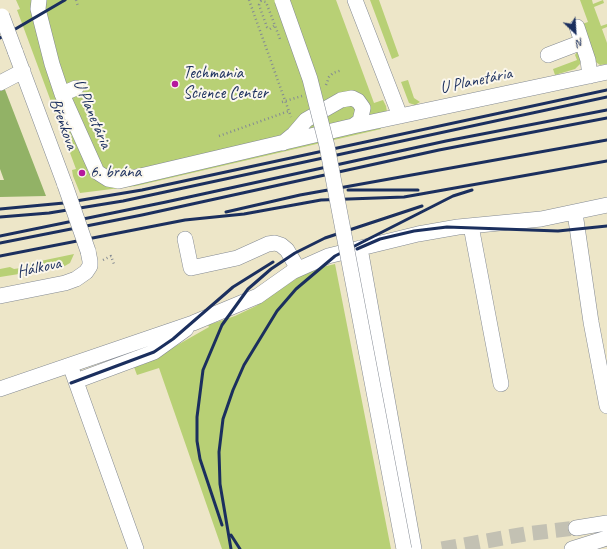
<!DOCTYPE html>
<html>
<head>
<meta charset="utf-8">
<style>
	body { margin:0 }
	#map { position:relative; width:607px; height:549px; overflow:hidden; background:#ede6c8; font-family:Caveat,sans-serif }
	canvas { display:block }
	.north { position:absolute; left:555px; top:12px; width:40px; height:40px; -webkit-text-stroke:3px #fbf7ec; paint-order:stroke; rotate:155deg; font-size:11px; font-weight:700; line-height:16px; text-align:center; color:#1b2f5e }
	.north::after { content:''; display:block; margin:auto; width:14px; height:18px; background:#1b2f5e; clip-path:polygon(50% 0,100% 100%,50% 72%,0 100%) }
</style>
</head>
<body>
<div id="map">
<canvas width="607" height="549"></canvas>
<div class="north">N</div>
</div>
<script>
const context = document.querySelector('canvas').getContext('2d');
context.lineJoin = 'round';
function fillPath(path, color) { context.fillStyle = color; context.fill(path, 'evenodd'); }
const poly = rows => new Path2D(rows.map(r => 'M' + r).join(''));
function stroke(path, color, width, dash) { context.strokeStyle = color; context.lineWidth = width; context.lineCap = dash ? 'butt' : 'round'; context.setLineDash(dash || []); context.stroke(path); }
function label(font, color, halo, rows, align = 'center') {
  context.font = font + ' Caveat,sans-serif'; context.lineWidth = 4; context.setLineDash([]); context.textBaseline = 'middle'; context.strokeStyle = halo; context.fillStyle = color; for (const [text, x, y, turn = 0] of rows) {
    context.save(); context.translate(x, y); context.rotate((+turn || 0) * Math.PI / 180); context.textAlign = isNaN(turn) ? turn : align; if (halo) context.strokeText(text, 0, 0); context.fillText(text, 0, 0); context.restore();
  }
}
const green = poly([
	[16,0,336,0,374,103,383,100,386,106,387,112,377,118,381,129,136,186,80,193,73,176,72,170,76,169,17,10,20,9],
	[370,0,379,0,399,56,392,59],
	[580,0,592,0,593,4,603,0,604,3,594,7,601,26,607,24,607,27,602,29,607,43,607,64,600,65,596,62,582,24,588,22],
	[577,52,581,58,580,64,575,69,555,75,553,69,577,60,575,55],
	[408,80,414,98,420,102,415,105,409,103,401,82],
	[74,254,70,263,63,267,0,277,0,269,10,267,14,269,27,267,31,263],
	[335,264,391,549,222,549,159,368,137,375,134,367,144,364,209,327,208,325,235,316,256,306,297,278,314,269]
]);
const forest = poly([
	[4,87,46,196,0,197,0,180,4,180,0,169,0,90]
]);
const minorTunnel = poly([
	[442,549,525,534,576,528]
]);
const path = poly([
	[76,0,78,6],
	[249,0,291,117],
	[274,26,270,29,267,27,259,5,261,1,266,2,280,39],
	[326,85,329,77,333,73,342,70],
	[282,102,302,96],
	[219,136,289,111],
	[103,260,111,256,114,264]
]);
const minor = poly([
	[39,0,38,9,52,64,62,94,97,172,108,179,119,181,353,126,360,121,363,108,358,101,352,98,341,100,306,120,294,134,283,143],
	[355,0,400,116],
	[577,27,588,60,590,76],
	[15,51,65,185],
	[548,55,582,42],
	[0,83,23,71],
	[62,94,76,88],
	[353,126,607,72],
	[575,213,591,322,607,406],
	[471,226,501,384],
	[185,239,191,268,237,258,268,244,275,243,281,245,287,250,298,269],
	[360,248,414,549],
	[0,296,65,283,76,279,86,272,90,266,90,261,88,251],
	[70,365,136,549],
	[76,381,154,352,186,329],
	[0,389,193,323,234,306,258,296,292,272,328,256,418,234,458,227,541,219,607,205],
	[576,528,607,523],
	[572,549,607,538]
]);
const rail = poly([
	[0,38,65,0],
	[348,190,418,190],
	[0,209,64,203,142,190,607,90],
	[226,212,300,195,607,140],
	[0,217,49,213,123,201,607,97],
	[0,236,166,202,446,141,607,110],
	[0,243,142,215,439,150,607,118],
	[357,249,380,239,414,231,447,227,558,231,607,226],
	[0,256,185,220,244,214,321,200,404,197,607,161],
	[71,383,154,352,173,339,233,287,273,262],
	[222,525,200,459,197,441,197,417,203,370,222,325,248,289,271,269,295,253,325,238,422,206],
	[231,535,240,549],
	[231,549,220,484,219,452,223,419,233,390,244,365,277,311,296,289,335,256,453,196,472,190]
]);
const minorBridge = poly([
	[282,0,310,79,327,146,404,549],
	[2,16,15,51],
	[65,185,88,251]
]);
const markers = [
	[175,84,4,"#b5179e"],
	[82,173,4,"#b5179e"]
];
const poiNames = [
	["Techmania",183,74],
	["Science Center",183,94],
	["6. brána",90,173]
];
const streetNames = [
	["U Planetária",476,81,-12],
	["U Planetária",92,114,67],
	["Břeňkova",63,124,70],
	["Hálkova",39,268,-12]
];
fillPath(green, '#b8d075');
fillPath(forest, '#92b266');
stroke(minorTunnel, '#c3c1b3', 15, [15, 8]);
stroke(minor, '#848a93', 16);
stroke(path, '#848a93', 2.5, [1, 3]);
stroke(minor, '#fff', 15);
stroke(rail, '#1b2f5e', 3);
stroke(minorBridge, '#848a93', 16, []);
stroke(minorBridge, '#fff', 15);
for (const [x, y, r, color] of markers) { const dot = new Path2D(); dot.arc(x, y, r, 0, 2 * Math.PI); context.fillStyle = color; context.fill(dot); stroke(dot, '#fbf7ec', 1.5); }
label('17px', '#1b2f5e', '#fbf7ec', poiNames, 'left');
label('17px', '#1b2f5e', '#fbf7ec', streetNames);
</script>
</body>
</html>
